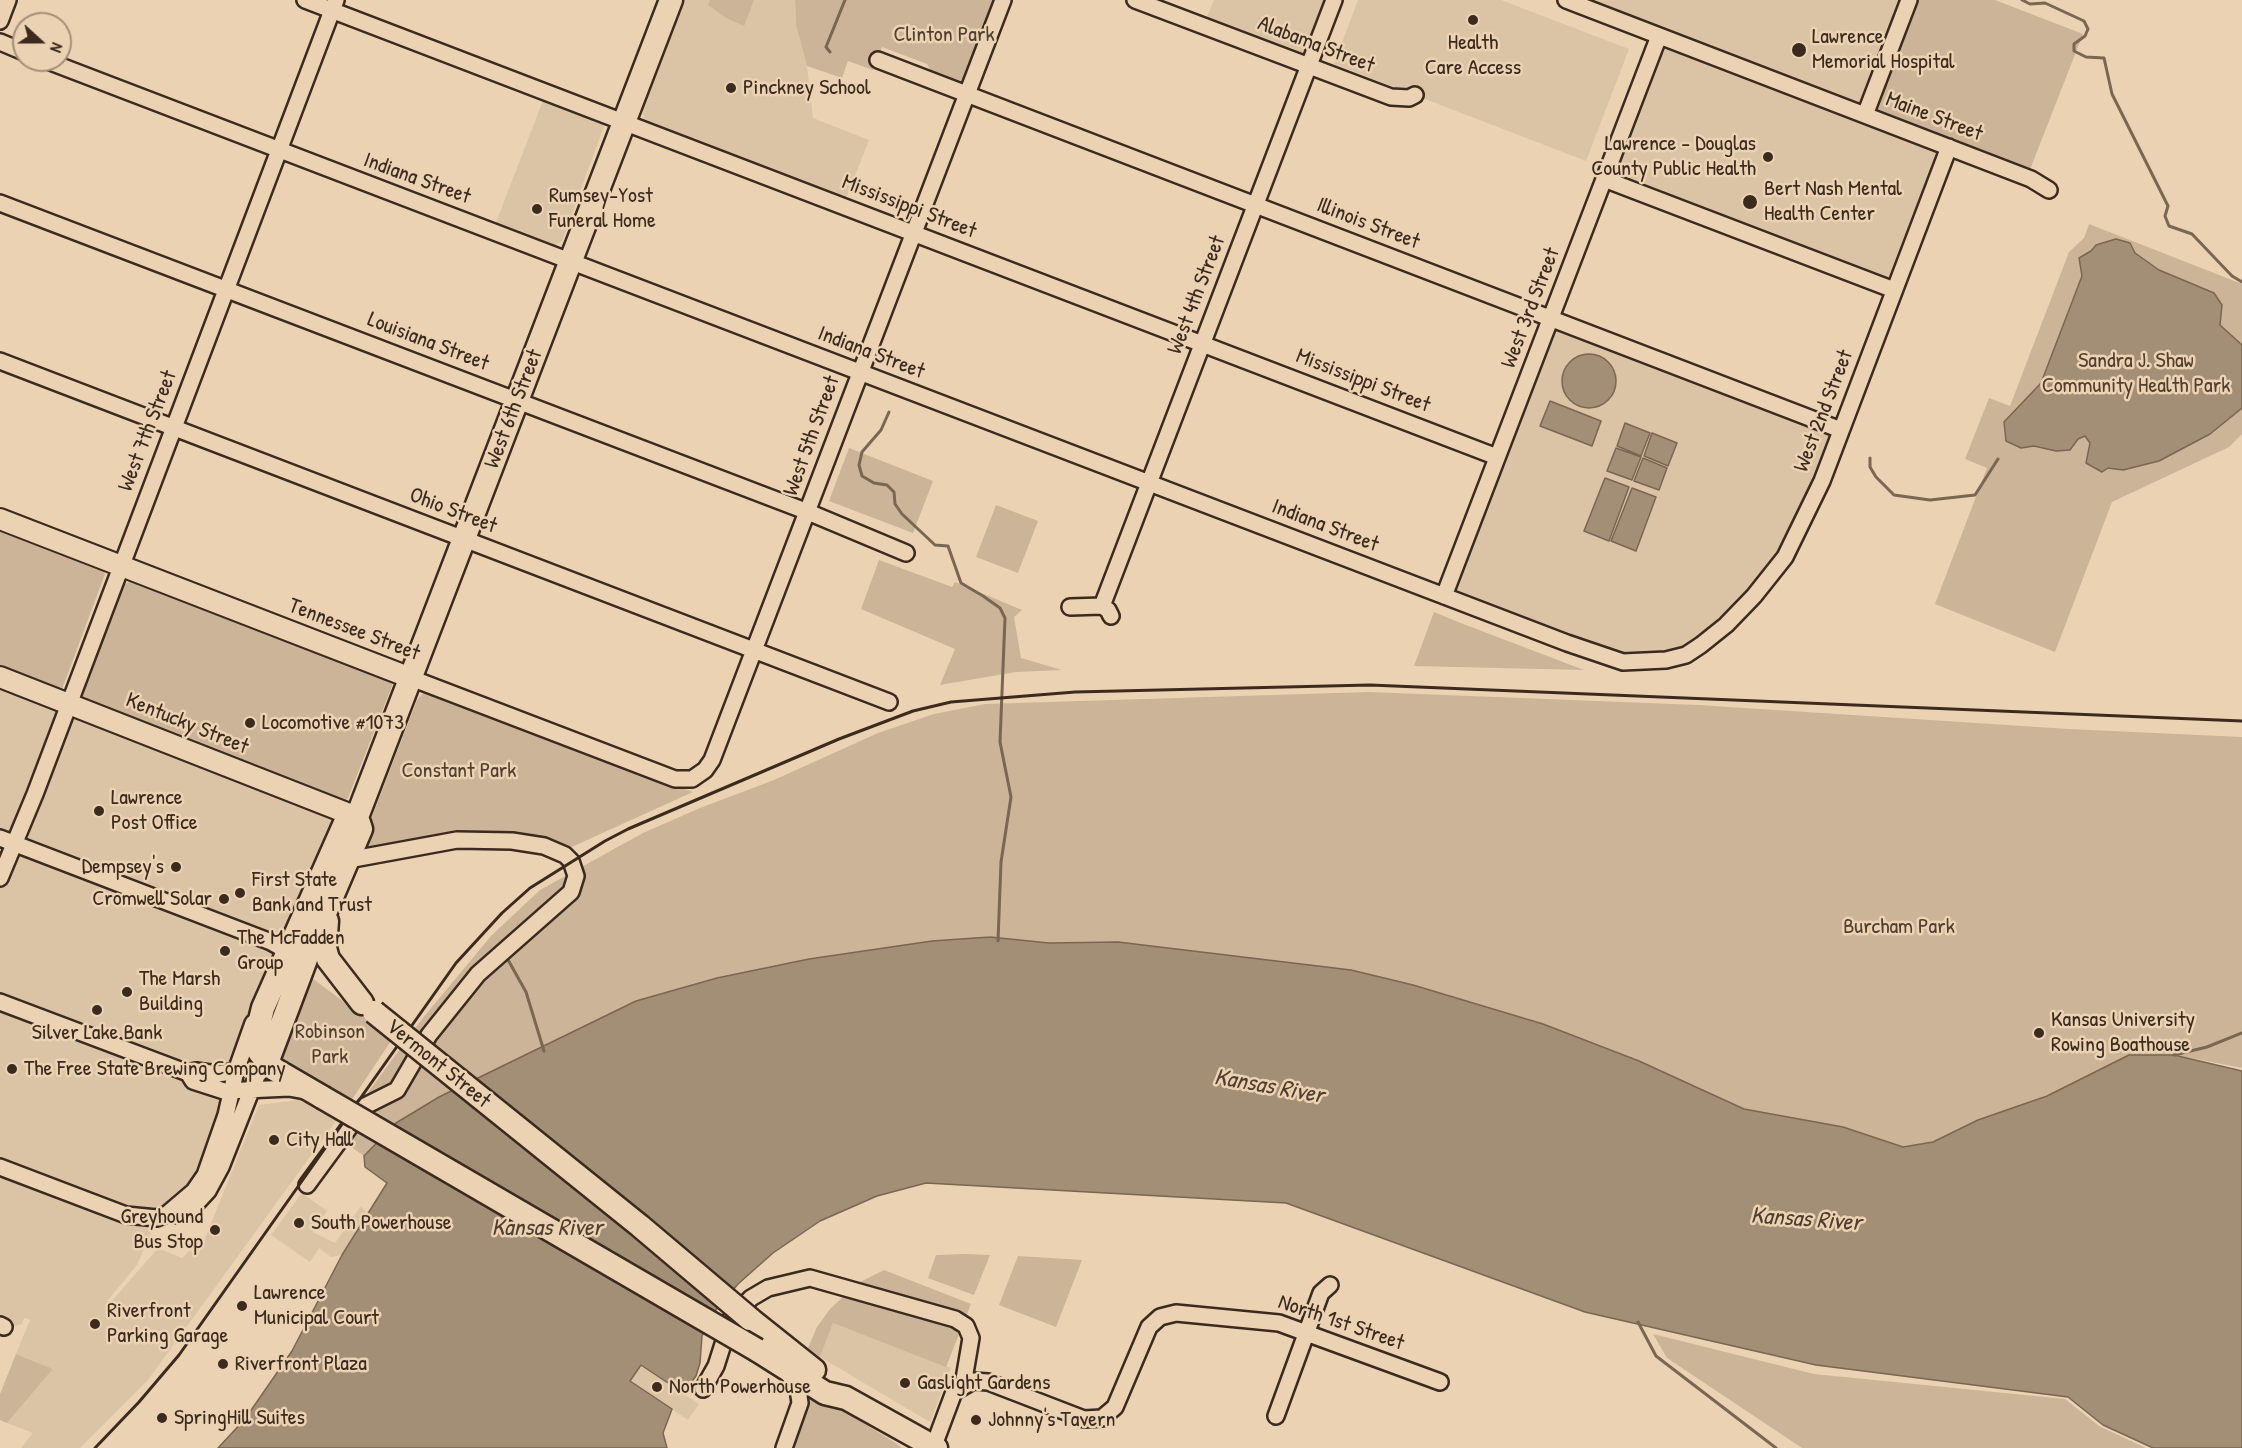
<!DOCTYPE html>
<html>
<head>
<meta charset="utf-8">
<style>
	body { margin:0 }
	#map { position:relative; width:2242px; height:1448px; overflow:hidden; background:#ebd2b3; font-family:"Patrick Hand",sans-serif }
	canvas { display:block }
	.north { position:absolute; left:12px; top:12px; width:60px; height:60px; box-sizing:border-box; background:#ebd2b3; border:2px solid #a58f77; border-radius:50%; rotate:111deg; font-size:16px; font-weight:700; line-height:24px; text-align:center; color:#3b2a1e }
	.north::after { content:''; display:block; margin:auto; width:21px; height:27px; background:#3b2a1e; clip-path:polygon(50% 0,100% 100%,50% 72%,0 100%) }
</style>
</head>
<body>
<div id="map">
<canvas width="2242" height="1448"></canvas>
<div class="north">N</div>
</div>
<script>
const context = document.querySelector('canvas').getContext('2d');
context.lineJoin = 'round';
function fillPath(path, color) { context.fillStyle = color; context.fill(path, 'evenodd'); }
const poly = rows => new Path2D(rows.map(r => 'M' + r).join(''));
function stroke(path, color, width, dash) { context.strokeStyle = color; context.lineWidth = width; context.lineCap = dash ? 'butt' : 'round'; context.setLineDash(dash || []); context.stroke(path); }
function label(font, color, halo, rows, align = 'center') {
  context.font = font + ' "Patrick Hand",sans-serif'; context.lineWidth = 5; context.setLineDash([]); context.textBaseline = 'middle'; context.strokeStyle = halo; context.fillStyle = color; for (const [text, x, y, turn = 0] of rows) {
    context.save(); context.translate(x, y); context.rotate((+turn || 0) * Math.PI / 180); context.textAlign = isNaN(turn) ? turn : align; if (halo) context.strokeText(text, 0, 0); context.fillText(text, 0, 0); context.restore();
  }
}
const built = poly([
	[685,0,795,0,796,25,807,66,813,118,869,140,846,199,644,120,643,110],
	[1214,0,1328,0,1305,54,1301,55,1206,19],
	[1358,0,1501,0,1629,49,1586,161,1334,64],
	[1585,0,1902,0,1863,102,1858,104],
	[1669,47,1935,150,1938,158,1893,274,1884,279,1618,177,1615,170,1659,52],
	[544,98,602,122,604,126,562,241,554,246,495,225],
	[1555,328,1560,328,1830,434,1830,440,1794,532,1768,572,1726,616,1695,641,1680,649,1657,654,1606,652,1459,594,1456,587],
	[0,677,357,817,294,935,205,1175,157,1218,137,1265,107,1301,111,1302,158,1248,182,1258,190,1250,199,1253,259,1105,298,1100,338,1118,148,1380,80,1448,21,1448,33,1433,7,1423,53,1369,16,1354,30,1320,24,1318,22,1324,12,1327,0,1325],
	[302,1193,327,1211,313,1232,335,1243,361,1206,368,1215,342,1255,331,1257,319,1248,310,1262,271,1235],
	[833,1323,951,1368,930,1422,820,1357],
	[641,1365,699,1404,688,1420,630,1381]
]);
const green = poly([
	[710,0,754,0,744,26,726,18,708,5],
	[795,0,995,0,965,79,961,83,932,73,927,64,882,47,873,70,848,61,842,78,807,66,796,25],
	[1915,0,1995,0,2083,34,2029,172,1876,110],
	[2089,224,2242,284,2242,434,2229,447,2112,502,2055,652,1935,604,1987,468,1965,459,1989,398,2010,406,2069,252,2084,238],
	[849,448,933,481,913,533,829,501],
	[996,505,1038,521,1018,573,976,557],
	[0,527,101,567,105,574,61,692,0,671],
	[879,560,952,587,955,582,1022,610,1014,617,1021,658,1062,670,1016,672,940,685,955,649,861,609],
	[134,579,391,679,392,686,348,798,344,802,83,700,82,691,122,586],
	[1434,612,1458,622,1584,670,1414,666],
	[424,692,428,692,693,792,565,850,482,832,358,853,417,700],
	[1369,692,1698,705,2069,729,2242,737,2242,1068,2176,1055,2158,1055,1978,1120,1933,1142,1904,1147,1843,1127,1744,1109,1639,1061,1543,1024,1413,985,1351,970,1118,942,1049,943,990,937,932,941,809,959,636,1001,439,1097,396,1123,364,1156,336,1136,422,1019,491,936,540,890,643,833,700,808,774,780,878,733,934,714,985,704],
	[309,976,393,1038,349,1104,276,1058],
	[965,1254,990,1255,974,1295,928,1278,936,1255],
	[1018,1256,1082,1260,1056,1327,999,1305],
	[884,1270,971,1304,946,1367,833,1323,820,1357,808,1348,817,1327,830,1309,858,1283],
	[1653,1334,1814,1374,2065,1399,2099,1426,2146,1448,1802,1448,1667,1358],
	[16,1354,53,1369,7,1423,0,1420,0,1394],
	[806,1388,894,1442,902,1448,793,1448,800,1430]
]);
const water = poly([
	[2116,239,2130,243,2135,253,2159,270,2214,293,2222,305,2220,325,2242,345,2242,408,2210,434,2159,461,2123,470,2108,468,2102,472,2086,463,2090,443,2085,436,2078,439,2070,450,2056,451,2034,446,2021,448,2006,441,2004,422,2041,383,2082,276,2079,258,2091,251,2096,245,2116,239],
	'1562 381a27 27 0 1 1 54 0a27 27 0 1 1-54 0Z',
	[1550,401,1601,421,1592,446,1540,426,1550,401],
	[1625,423,1650,433,1641,456,1617,446,1625,423],
	[1652,433,1677,443,1668,466,1644,456,1652,433],
	[1616,448,1641,457,1632,480,1607,471,1616,448],
	[1643,458,1667,468,1659,490,1634,481,1643,458],
	[1605,478,1629,487,1609,541,1584,531,1605,478],
	[1632,488,1656,497,1636,551,1611,541,1632,488],
	[990,937,1049,943,1118,942,1351,970,1413,985,1543,1024,1639,1061,1744,1109,1843,1127,1903,1147,1933,1142,1978,1120,2047,1096,2129,1055,2174,1055,2242,1071,2242,1448,2153,1448,2103,1425,2068,1397,1816,1365,1585,1312,1286,1203,926,1183,877,1196,820,1221,773,1253,738,1284,716,1310,702,1336,700,1363,696,1376,683,1393,641,1365,630,1381,672,1409,663,1433,667,1448,218,1448,245,1419,292,1351,342,1255,387,1183,365,1167,364,1156,396,1123,439,1097,636,1001,717,978,809,959,932,941,990,937]
]);
const stream = poly([
	[2022,0,2030,4,2045,3,2084,21,2088,29,2085,36,2074,44,2074,51,2086,57,2104,58,2112,94,2168,206,2165,216,2169,226,2192,234,2232,276,2242,282],
	[830,52,826,47,845,0],
	[889,412,881,430,862,452,859,465,862,476,874,483,887,485,894,492,895,504,902,514,935,545,948,546,961,583,983,596,1000,608,1005,618,1000,742,1011,797,1001,862,998,941],
	[1870,458,1870,467,1876,477,1894,495,1930,500,1975,495,1998,459],
	[507,958,526,992,544,1051],
	[2174,1055,2207,1047,2242,1033],
	[1638,1322,1656,1356,1776,1448]
]);
const minor = poly([
	[305,0,1497,457],
	[1135,0,1391,97,1409,98,1415,95],
	[1566,0,2031,179,2049,190],
	[0,21,8,0],
	[0,42,24,52],
	[45,60,1567,643,1623,662,1666,660,1686,655,1701,645,1726,625,1754,596,1785,557,1822,481,1949,147],
	[878,60,1841,430],
	[1865,115,1909,0],
	[1604,179,1894,290],
	[0,203,808,512,906,553],
	[0,361,889,702],
	[1444,596,1659,36],
	[1102,606,1334,0],
	[1070,607,1102,606,1108,610,1111,616],
	[411,678,675,779,692,779,705,770,712,760,1003,0],
	[0,838,271,942,287,951],
	[0,878,35,794,336,0],
	[0,1002,188,1073,196,1071,218,1074,236,1071],
	[188,1073,193,1081,224,1091,289,1088,305,1091],
	[0,1167,126,1215,157,1218,167,1214,194,1191,205,1175,226,1115,236,1071,253,1023],
	[307,1185,365,1106,397,1090,429,1035,478,974,571,892,576,876,571,861,565,855,544,846,512,841,457,840,348,860],
	[173,1215,195,1205,208,1191,221,1167,257,1076,267,1063],
	[0,1325,4,1327],
	[703,1389,716,1366,731,1319,751,1298,768,1288,810,1278,955,1319,966,1326,971,1338,963,1385],
	[1276,1416,1321,1293,1330,1285],
	[784,1448,800,1403,798,1389,788,1373],
	[933,1448,954,1392,973,1381,988,1382,1084,1419,1102,1418,1115,1407,1149,1327,1160,1317,1176,1313,1279,1323,1440,1382]
]);
const major = poly([
	[0,519,411,678],
	[0,677,357,817]
]);
const highway = poly([
	[327,921,325,948,328,959,362,1003],
	[267,1063,311,946,361,829,357,817],
	[322,1097,274,1069,259,1052,257,1032,263,1008,345,823,357,817,671,0],
	[750,1319,814,1370],
	[757,1350,825,1393,846,1398,936,1448]
]);
const rail = poly([
	[95,1448,139,1402,179,1355,456,963,502,913,530,888,605,841,628,829,839,739,913,711,951,702,1075,692,1370,685,2242,721]
]);
const highwayBridge = poly([
	[374,1012,640,1226,750,1319],
	[322,1097,757,1350]
]);
const markers = [
	[1473,20,6,"#3b2a1e"],
	[1799,50,8,"#3b2a1e"],
	[731,88,6,"#3b2a1e"],
	[1768,157,6,"#3b2a1e"],
	[1750,202,8,"#3b2a1e"],
	[537,209,6,"#3b2a1e"],
	[250,723,6,"#3b2a1e"],
	[99,811,6,"#3b2a1e"],
	[176,867,6,"#3b2a1e"],
	[240,893,6,"#3b2a1e"],
	[224,899,6,"#3b2a1e"],
	[225,951,6,"#3b2a1e"],
	[127,992,6,"#3b2a1e"],
	[97,1010,6,"#3b2a1e"],
	[2039,1033,6,"#3b2a1e"],
	[12,1069,6,"#3b2a1e"],
	[274,1140,6,"#3b2a1e"],
	[299,1223,6,"#3b2a1e"],
	[215,1230,6,"#3b2a1e"],
	[242,1306,6,"#3b2a1e"],
	[95,1324,6,"#3b2a1e"],
	[223,1364,6,"#3b2a1e"],
	[905,1383,6,"#3b2a1e"],
	[657,1387,6,"#3b2a1e"],
	[162,1418,6,"#3b2a1e"],
	[976,1420,6,"#3b2a1e"]
];
const parkNames = [
	["Clinton Park",944,35],
	["Sandra J. Shaw",2136,361],
	["Community Health Park",2136,386],
	["Constant Park",459,771],
	["Burcham Park",1899,927],
	["Robinson",330,1032],
	["Park",330,1057]
];
const poiNames = [
	["Lawrence",1812,37],
	["Memorial Hospital",1812,62],
	["Health",1473,43,"center"],
	["Care Access",1473,68,"center"],
	["Pinckney School",743,88],
	["Lawrence - Douglas",1756,144,"right"],
	["County Public Health",1756,169,"right"],
	["Bert Nash Mental",1764,189],
	["Health Center",1764,214],
	["Rumsey-Yost",549,196],
	["Funeral Home",549,221],
	["Locomotive #1073",262,723],
	["Lawrence",111,798],
	["Post Office",111,823],
	["Dempsey's",164,867,"right"],
	["First State",252,880],
	["Bank and Trust",252,905],
	["Cromwell Solar",212,899,"right"],
	["The McFadden",237,938],
	["Group",237,963],
	["The Marsh",139,979],
	["Building",139,1004],
	["Kansas University",2051,1020],
	["Rowing Boathouse",2051,1045],
	["Silver Lake Bank",97,1033,"center"],
	["The Free State Brewing Company",24,1069],
	["City Hall",286,1140],
	["Greyhound",203,1217,"right"],
	["Bus Stop",203,1242,"right"],
	["South Powerhouse",311,1223],
	["Lawrence",254,1293],
	["Municipal Court",254,1318],
	["Riverfront",107,1311],
	["Parking Garage",107,1336],
	["Riverfront Plaza",235,1364],
	["Gaslight Gardens",917,1383],
	["North Powerhouse",669,1387],
	["SpringHill Suites",174,1418],
	["Johnny's Tavern",988,1420]
];
const streetNames = [
	["Alabama Street",1316,45,21],
	["Maine Street",1934,117,21],
	["Indiana Street",417,179,20],
	["Mississippi Street",909,207,21],
	["Illinois Street",1368,224,21],
	["West 4th Street",1197,295,-69],
	["West 3rd Street",1531,308,-69],
	["Louisiana Street",428,342,21],
	["Indiana Street",871,353,21],
	["Mississippi Street",1363,381,21],
	["West 6th Street",514,409,-69],
	["West 2nd Street",1824,411,-69],
	["West 7th Street",148,431,-69],
	["West 5th Street",812,436,-70],
	["Ohio Street",453,511,21],
	["Indiana Street",1325,526,21],
	["Tennessee Street",354,630,21],
	["Kentucky Street",187,724,22],
	["Vermont Street",438,1064,39],
	["North 1st Street",1341,1323,19]
];
const waterNames = [
	["Kansas River",1269,1087,10],
	["Kansas River",1806,1220,4],
	["Kansas River",547,1229]
];
fillPath(built, '#dbc3a6');
fillPath(green, '#cbb498');
fillPath(water, '#a38e76');
stroke(water, '#796653', 1.5);
stroke(stream, '#796653', 3);
stroke(minor, '#3b2a1e', 20);
stroke(major, '#3b2a1e', 24);
stroke(highway, '#3b2a1e', 27);
stroke(minor, '#ebd2b3', 15);
stroke(major, '#ebd2b3', 20);
stroke(highway, '#ebd2b3', 22);
stroke(rail, '#3b2a1e', 3);
stroke(highwayBridge, '#3b2a1e', 27, []);
stroke(highwayBridge, '#ebd2b3', 22);
for (const [x, y, r, color] of markers) { const dot = new Path2D(); dot.arc(x, y, r, 0, 2 * Math.PI); context.fillStyle = color; context.fill(dot); stroke(dot, '#ebd2b3', 2); }
label('22px', '#513f30', '#ebd2b3', parkNames);
label('22px', '#3b2a1e', '#ebd2b3', poiNames, 'left');
label('22px', '#3b2a1e', '#ebd2b3', streetNames);
label('italic 24px', '#503e30', '#ebd2b3', waterNames);
</script>
</body>
</html>
